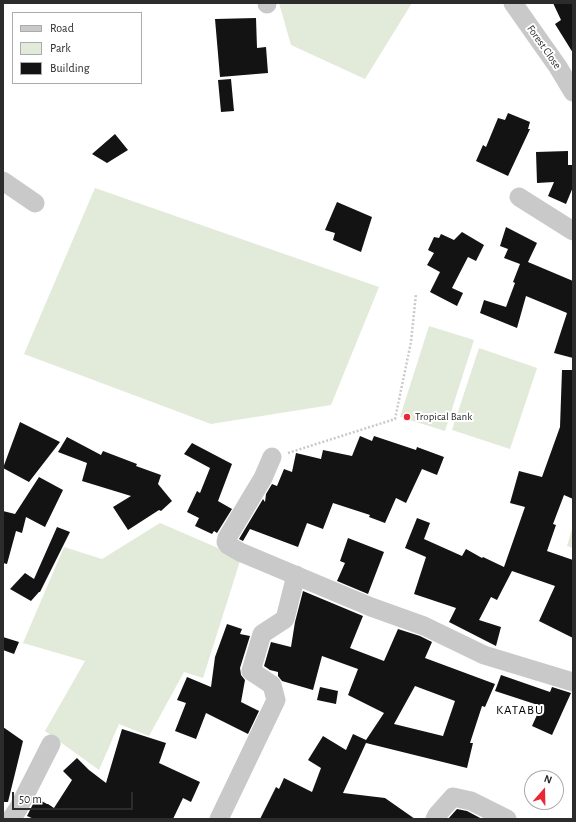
<!DOCTYPE html>
<html>
<head>
<meta charset="utf-8">
<style>
	body { margin:0 }
	#map { position:relative; width:576px; height:822px; overflow:hidden; background:#fff; font-family:"Alegreya Sans",sans-serif }
	canvas { display:block }
	.frame { position:absolute; inset:0; border:4px solid #2c2c2c; pointer-events:none }
	.legend { position:absolute; left:12px; top:12px; width:130px; height:72px; box-sizing:border-box; background:#fff; border:1px solid #ababab; margin:0; padding:5px 7px; list-style:none; font-size:12px; color:#2c2c2c }
	.legend li { display:flex; align-items:center; gap:8px; height:20px }
	.legend b { width:20px; border:1px solid #ababab }
	.north { position:absolute; left:524px; top:770px; width:40px; height:40px; box-sizing:border-box; background:#fff; border:1px solid #ababab; border-radius:50%; rotate:20deg; font-size:11px; font-weight:700; line-height:16px; text-align:center; color:#2c2c2c }
	.north::after { content:''; display:block; margin:auto; width:14px; height:18px; background:#e82935; clip-path:polygon(50% 0,100% 100%,50% 72%,0 100%) }
	.scale { position:absolute; left:12px; top:792px; width:121px; height:18px; box-sizing:border-box; border:2px solid #2c2c2c; border-top:0; padding-left:5px; font-size:12px; line-height:14px; white-space:nowrap; color:#2c2c2c; -webkit-text-stroke:3px #fff; paint-order:stroke }
</style>
</head>
<body>
<div id="map">
<canvas width="576" height="822"></canvas>
<div class="frame"></div>
<ul class="legend">
<li><b style="height:5px;background:#c9c9c9"></b>Road</li>
<li><b style="height:11px;background:#e2ead9"></b>Park</li>
<li><b style="height:11px;background:#131313"></b>Building</li>
</ul>
<div class="north">N</div>
<div class="scale">50 m</div>
</div>
<script>
const context = document.querySelector('canvas').getContext('2d');
context.lineJoin = 'round';
function fillPath(path, color) { context.fillStyle = color; context.fill(path, 'evenodd'); }
const poly = rows => new Path2D(rows.map(r => 'M' + r).join(''));
function stroke(path, color, width, dash) { context.strokeStyle = color; context.lineWidth = width; context.lineCap = dash ? 'butt' : 'round'; context.setLineDash(dash || []); context.stroke(path); }
function label(font, color, halo, rows, align = 'center') {
  context.font = font + ' "Alegreya Sans",sans-serif'; context.lineWidth = 4; context.setLineDash([]); context.textBaseline = 'middle'; context.strokeStyle = halo; context.fillStyle = color; for (const [text, x, y, turn = 0] of rows) {
    context.save(); context.translate(x, y); context.rotate((+turn || 0) * Math.PI / 180); context.textAlign = isNaN(turn) ? turn : align; if (halo) context.strokeText(text, 0, 0); context.fillText(text, 0, 0); context.restore();
  }
}
const green = poly([
	[279,3,412,3,365,79,291,45],
	[95,188,379,287,331,405,211,424,24,354],
	[429,326,474,340,445,431,400,417],
	[479,348,537,368,510,449,452,430],
	[160,523,241,558,203,678,184,672,149,736,119,724,99,770,45,731,85,661,23,643,64,547,102,559],
	[573,526,573,548,567,546]
]);
const building = poly([
	[553,3,573,3,573,53,555,24,561,20],
	[256,18,257,48,266,47,268,73,220,77,215,19],
	[231,79,234,111,221,112,218,80],
	[508,113,530,122,528,129,530,129,508,176,476,161,483,145,486,147,498,118,505,120],
	[115,134,128,150,107,163,92,154],
	[568,151,568,165,573,165,573,187,566,204,548,196,554,182,537,183,536,152],
	[337,202,372,217,361,252,333,240,335,233,325,230],
	[506,227,537,243,528,262,573,281,573,358,554,353,567,313,526,296,517,328,480,313,484,300,506,307,515,283,513,282,520,264,504,258,508,249,500,246],
	[462,232,484,245,476,261,468,257,452,288,463,293,457,306,430,292,440,272,427,265,434,253,428,250,434,237,439,238,441,234,454,240],
	[562,370,573,370,573,499,564,495,553,524,556,525,547,551,573,560,573,638,539,621,555,586,512,571,497,600,491,597,479,620,501,627,496,646,449,622,456,608,414,594,426,557,405,548,417,518,430,523,424,539,462,556,466,549,482,558,483,557,504,567,525,507,510,503,519,471,542,477,560,427],
	[20,422,60,442,29,482,3,468],
	[360,436,372,441,374,436,416,450,417,447,444,457,437,475,422,469,406,503,396,498,385,523,369,517,370,515,333,503,323,529,307,523,298,547,250,529,243,541,239,539,263,499,265,502,266,494,272,484,277,486,284,469,292,472,296,453,321,459,323,450,352,456],
	[67,437,101,455,103,451,137,464,136,466,161,475,158,484,172,501,161,511,159,510,128,530,113,507,131,496,82,481,87,463,58,452],
	[192,443,232,464,218,501,232,509,217,533,214,531,212,534,195,526,199,518,187,512,197,491,200,493,210,468,184,454],
	[39,477,63,490,45,527,26,517,22,533,16,531,7,564,3,563,3,511,15,514],
	[57,527,70,532,40,592,39,592,31,601,10,589,25,573,34,579],
	[348,538,384,552,368,594,337,581,345,563,340,561],
	[303,591,363,616,350,648,384,661,398,629,420,636,432,642,425,658,495,684,485,707,482,706,470,743,473,743,467,768,366,743,343,793,385,798,415,819,260,819,276,787,279,789,284,778,312,792,321,768,308,760,323,736,346,750,353,734,366,740,384,713,348,695,358,669,322,656,313,690,282,681,278,676,278,672,270,670,264,666,271,642,291,647,295,622],
	[415,686,455,701,443,736,394,724],
	[227,624,242,629,240,634,250,636,240,668,241,675,245,680,241,702,259,711,248,734,206,713,196,739,175,731,186,703,177,700,187,677,211,687,215,657],
	[3,637,19,642,14,654,3,650],
	[501,675,550,692,552,687,571,693,552,735,532,726,541,706,495,691],
	[320,687,338,691,336,704,317,700],
	[3,727,23,741,8,802,3,802],
	[122,729,166,743,159,763,200,782,191,802,183,798,173,819,34,819,27,816,36,798,47,804,48,804,54,808,72,780,63,771,77,758,89,770,106,783],
	[457,809,467,811,482,819,448,819]
]);
const path = poly([
	[288,453,395,419,411,342,416,294]
]);
const minor = poly([
	[267,3,267,4],
	[513,3,558,67,573,92],
	[3,181,35,203],
	[519,197,573,231],
	[272,457,263,478,227,538,226,542,228,545,240,552,371,607,424,626,484,655,573,682],
	[11,819,18,809,51,744],
	[219,819,276,700,272,685,251,671,262,634,285,619,296,575],
	[435,819,437,815,453,797,471,801,507,819]
]);
const markers = [
	[407,417,4,"#e82935"]
];
const streetNames = [
	["Forest Close",544,47,55]
];
const poiNames = [
	["Tropical Bank",415,417]
];
const quarterNames = [
	["KATABU",520,710]
];
fillPath(green, '#e2ead9');
fillPath(building, '#131313');
stroke(path, '#c9c9c9', 2.5, [2, 2]);
stroke(minor, '#c9c9c9', 19);
for (const [x, y, r, color] of markers) { const dot = new Path2D(); dot.arc(x, y, r, 0, 2 * Math.PI); context.fillStyle = color; context.fill(dot); stroke(dot, '#fff', 1.5); }
label('11px', '#2c2c2c', '#fff', streetNames);
label('11px', '#2c2c2c', '#fff', poiNames, 'left');
context.letterSpacing = '1px';
label('13px', '#000', '#fff', quarterNames);
context.letterSpacing = '0px';
</script>
</body>
</html>
